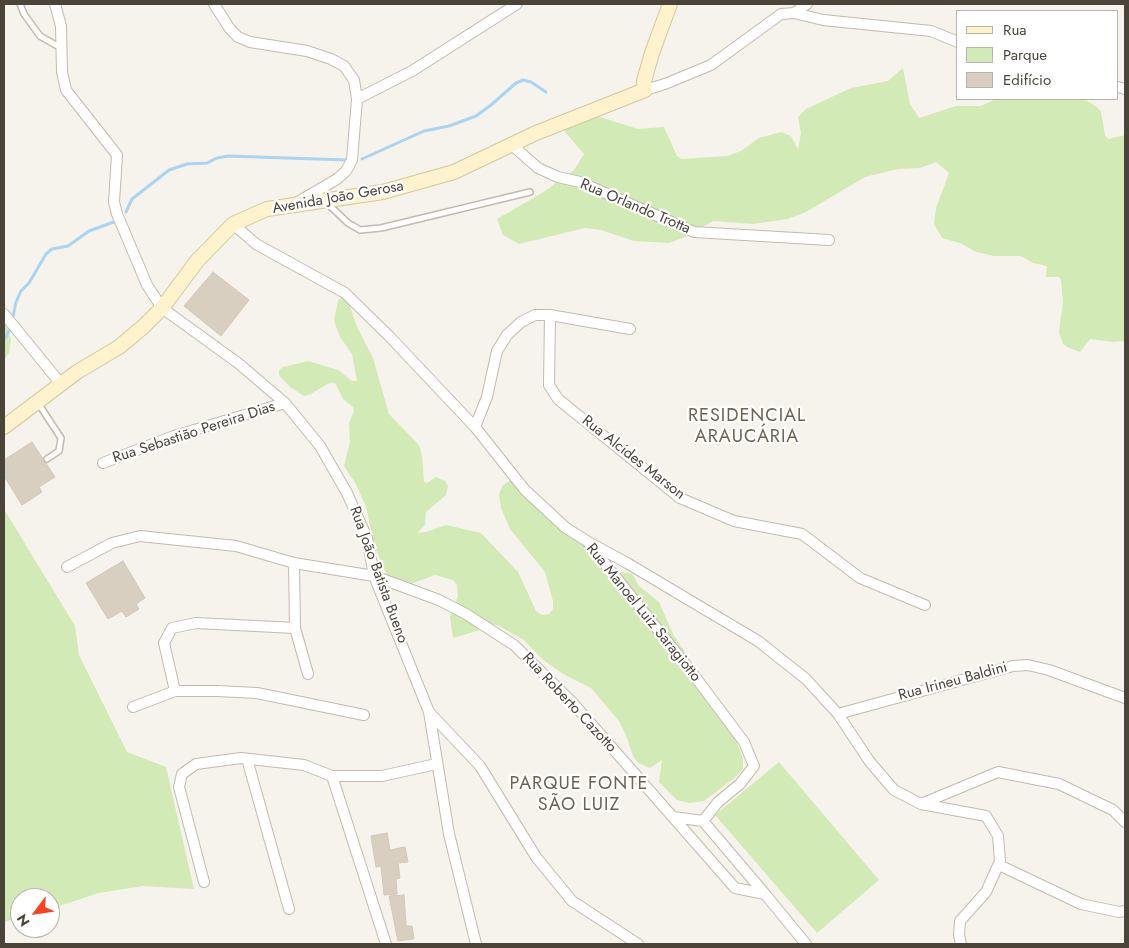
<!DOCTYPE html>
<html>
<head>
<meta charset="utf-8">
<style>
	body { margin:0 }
	#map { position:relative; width:1129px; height:948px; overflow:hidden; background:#f6f3ec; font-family:Jost,sans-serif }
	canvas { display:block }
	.frame { position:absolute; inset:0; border:5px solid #4b4439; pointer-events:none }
	.legend { position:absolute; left:956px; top:10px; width:162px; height:90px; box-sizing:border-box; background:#fff; border:1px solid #b7b4b0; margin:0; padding:6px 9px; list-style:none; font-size:15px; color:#4b4439 }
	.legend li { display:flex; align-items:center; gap:10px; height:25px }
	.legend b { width:25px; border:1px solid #b7b4b0 }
	.north { position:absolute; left:10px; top:888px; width:50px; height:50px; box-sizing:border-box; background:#fff; border:1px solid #b7b4b0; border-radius:50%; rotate:239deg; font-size:14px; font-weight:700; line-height:20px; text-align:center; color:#4b4439 }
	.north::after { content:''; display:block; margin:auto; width:18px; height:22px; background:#fc3f1d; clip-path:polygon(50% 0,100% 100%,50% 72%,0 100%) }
</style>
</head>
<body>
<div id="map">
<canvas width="1129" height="948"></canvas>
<div class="frame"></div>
<ul class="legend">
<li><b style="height:6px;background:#fff3cd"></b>Rua</li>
<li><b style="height:14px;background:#d2eab5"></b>Parque</li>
<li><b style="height:14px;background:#d8cfc1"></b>Edifício</li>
</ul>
<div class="north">N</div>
</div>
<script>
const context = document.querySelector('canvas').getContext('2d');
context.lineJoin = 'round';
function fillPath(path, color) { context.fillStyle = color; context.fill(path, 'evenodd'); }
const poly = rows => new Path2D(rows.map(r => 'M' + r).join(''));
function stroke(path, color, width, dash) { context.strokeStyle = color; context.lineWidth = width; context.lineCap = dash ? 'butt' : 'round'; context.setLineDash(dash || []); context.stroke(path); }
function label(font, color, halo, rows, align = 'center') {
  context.font = font + ' Jost,sans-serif'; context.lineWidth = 4.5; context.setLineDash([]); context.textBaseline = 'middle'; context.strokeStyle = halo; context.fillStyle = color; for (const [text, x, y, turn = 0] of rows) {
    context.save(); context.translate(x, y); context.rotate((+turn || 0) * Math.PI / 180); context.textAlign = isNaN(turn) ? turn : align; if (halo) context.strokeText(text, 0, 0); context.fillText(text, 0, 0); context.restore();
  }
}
const green = poly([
	[903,68,910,104,919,118,956,106,981,106,996,99,1084,99,1097,107,1101,112,1105,135,1108,139,1125,135,1125,341,1113,342,1090,339,1080,352,1069,348,1063,344,1059,332,1063,302,1061,280,1059,277,1046,277,1047,266,1033,263,1021,256,994,256,976,252,960,243,942,238,934,224,936,208,949,173,936,162,920,168,898,169,865,177,806,212,788,219,753,224,713,221,685,237,669,243,634,241,601,230,585,228,519,244,503,235,497,219,542,193,574,170,584,154,565,132,564,126,569,122,600,117,638,129,664,127,677,156,682,159,727,156,741,151,759,138,781,132,791,136,798,150,801,133,798,117,806,109,851,88,888,81],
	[341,298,346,298,349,303,357,327,373,358,389,414,419,445,422,456,424,482,427,483,436,477,445,481,448,486,446,495,426,512,425,525,417,533,426,532,446,525,481,533,518,572,536,611,542,615,549,614,553,609,553,601,545,572,510,529,501,508,499,494,503,485,511,480,617,571,632,574,639,586,659,602,673,634,730,723,743,759,743,769,737,776,704,801,689,803,677,800,659,782,662,760,650,768,638,763,633,756,626,735,619,721,591,688,563,674,542,659,524,640,497,625,487,624,480,630,453,638,450,617,458,596,457,585,453,580,435,575,386,593,388,578,374,545,366,507,356,484,344,466,350,442,349,423,354,411,353,407,343,399,335,383,329,383,311,394,304,396,290,387,279,375,279,370,283,367,308,361,338,370,352,381,357,381,352,354,340,337,334,321,338,300],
	[4,323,8,329,11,340,9,353,4,360],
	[4,509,75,626,79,655,127,752,166,767,194,889,143,886,99,893,50,909,50,898,20,898,20,918,4,922],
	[779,762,879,880,817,933,715,815]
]);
const stream = poly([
	[362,159,424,131,449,126,476,116,491,105,516,83,523,80,531,82,546,92],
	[126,212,132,199,169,170,187,164,207,163,217,158,228,156,347,160],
	[13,317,16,302,21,291,29,283,46,254,52,249,68,246,89,231,114,222],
	[4,340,9,331]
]);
const building = poly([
	[213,272,249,300,221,336,184,306,213,272],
	[32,442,55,477,39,487,42,492,22,505,4,476,4,460,32,442],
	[123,561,145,598,136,604,139,609,126,617,122,611,108,619,86,583,123,561],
	[387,833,390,850,405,847,408,862,398,863,400,878,396,879,397,894,384,895,381,866,376,867,371,836,387,833],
	[404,895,406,926,412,926,414,939,398,941,389,896,404,895]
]);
const lane = poly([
	[20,4,24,14,40,36,61,48],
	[327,203,348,223,360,230,381,228,530,192],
	[38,403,61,438,59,451,47,459]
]);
const street = poly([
	[55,4,61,26,62,72,66,90,117,155,114,202,117,214,147,285,162,308,238,363,285,403,320,446,347,493,367,538,374,576,429,712,449,834,476,944],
	[214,4,230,29,238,37,250,42,307,51,331,59,344,66,354,80,357,99,352,160,346,171,337,179,296,203],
	[794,13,823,20,931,31,958,42],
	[1118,87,1125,89],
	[645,90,665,84,711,65,781,14,794,13,807,4],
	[357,99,412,71,517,4],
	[512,145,538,168,558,177,580,182,694,232,829,240],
	[233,224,256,244,345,293,389,336,475,427,525,490,566,528,587,541,690,670,744,742,754,766,740,784,718,802,703,821,765,894],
	[4,314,61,384],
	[550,315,549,385,558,399,680,498,734,521,802,534,860,578,925,605],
	[475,427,487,397,497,351,507,335,521,322,535,315,550,315,630,329],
	[103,463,174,436,285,403],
	[590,543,627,563,758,641,806,679,838,714,870,762,894,790,921,804,986,816,998,836,1000,861,986,892,960,921,959,935,961,944],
	[294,563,295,628,308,674],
	[67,567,112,543,140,536,236,546,294,563,374,576,439,600,466,614,514,645,572,702,735,888,765,894,806,944],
	[175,691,164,643,172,628,196,623,295,628],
	[133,707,175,691,217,691,257,693,364,715],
	[429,712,480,766,536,857,572,901,638,944],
	[838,714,1013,666,1028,665,1049,670,1125,698],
	[247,759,289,909],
	[332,776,386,944],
	[921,804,998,772,1059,784,1113,810,1125,822],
	[673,817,703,821],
	[999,865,1081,904,1119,912,1125,911],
	[204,882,179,787,182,774,196,764,241,758,304,765,332,776,382,776,436,764]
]);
const secondary = poly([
	[4,427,77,372,119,347,143,327,162,308,197,261,233,224,267,209,383,192,454,172,536,133,645,90,644,81,652,53,670,4]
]);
const streetNames = [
	["Avenida João Gerosa",338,198,-10],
	["Rua Orlando Trotta",635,207,23],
	["Rua Sebastião Pereira Dias",194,433,-18],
	["Rua Alcides Marson",633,458,38],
	["Rua João Batista Bueno",378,575,70],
	["Rua Manoel Luiz Saragiotto",643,613,51],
	["Rua Irineu Baldini",953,682,-15],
	["Rua Roberto Cazotto",569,703,47]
];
const quarterNames = [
	["RESIDENCIAL",747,417],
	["ARAUCÁRIA",747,438],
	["PARQUE FONTE",579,785],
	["SÃO LUIZ",579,806]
];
fillPath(green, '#d2eab5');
stroke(stream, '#a9d4f2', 3);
fillPath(building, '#d8cfc1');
stroke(building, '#d3c7b4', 1);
stroke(lane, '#c2bbae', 8);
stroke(street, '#c2bbae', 12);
stroke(secondary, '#d6c79b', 16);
stroke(lane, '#fff', 5);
stroke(street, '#fff', 10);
stroke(secondary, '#fff3cd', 14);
label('15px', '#4b4439', '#fff', streetNames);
context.letterSpacing = '1px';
label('18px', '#6e6250', '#fff', quarterNames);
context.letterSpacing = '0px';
</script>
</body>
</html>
